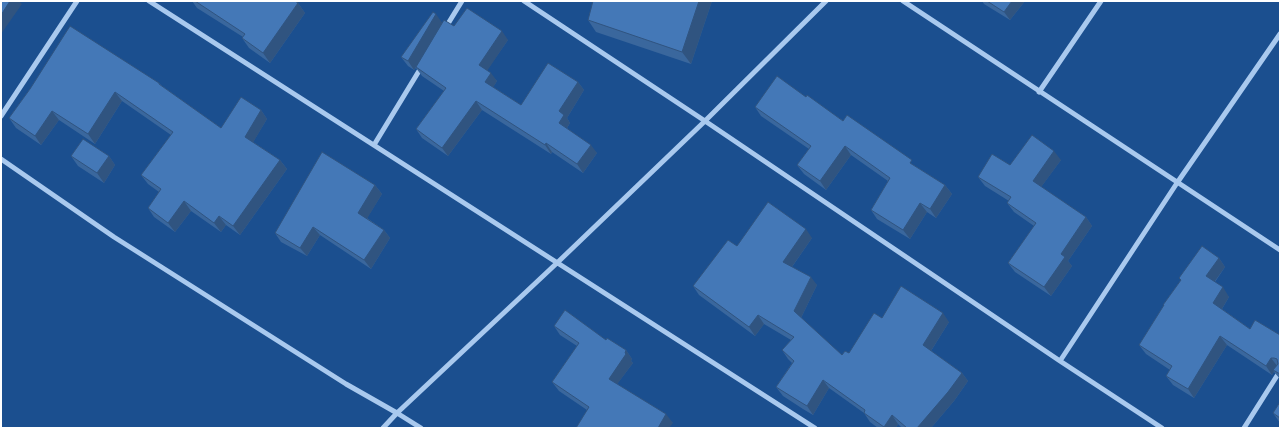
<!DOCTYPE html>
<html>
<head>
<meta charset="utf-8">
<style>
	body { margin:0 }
	#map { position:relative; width:1281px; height:429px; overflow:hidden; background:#1b4f8f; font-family:"Nunito Sans",sans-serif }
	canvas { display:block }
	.frame { position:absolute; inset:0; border:2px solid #fff; pointer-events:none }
</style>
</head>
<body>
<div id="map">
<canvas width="1281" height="429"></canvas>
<div class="frame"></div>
</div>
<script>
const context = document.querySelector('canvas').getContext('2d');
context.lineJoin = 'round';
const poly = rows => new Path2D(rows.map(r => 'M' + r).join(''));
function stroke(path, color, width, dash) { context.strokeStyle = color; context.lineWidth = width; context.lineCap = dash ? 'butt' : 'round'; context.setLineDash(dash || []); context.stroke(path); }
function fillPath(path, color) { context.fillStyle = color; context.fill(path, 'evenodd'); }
const street = poly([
	[149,1,815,428],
	[524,1,705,121,1060,361,1162,428],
	[903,1,1280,250],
	[446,27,462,1],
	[1039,92,1101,1],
	[1,116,77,1],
	[374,145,422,66],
	[1,159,114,237,346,384,397,413,421,428],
	[1060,361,1177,183,1280,34],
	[383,428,397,413,558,262,705,121,826,1],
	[1244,428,1280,371]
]);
const wall = poly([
	[192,1,295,1,298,3,305,13,270,63,249,48,242,38,243,37,197,8],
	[712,1,691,64,596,32,588,20],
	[982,1,1025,1,1010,20,984,4],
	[442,23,508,40,487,70,497,81,493,87,521,105,578,82,584,90,567,118,570,123,567,128,597,153,583,173,552,152,551,154,482,110,448,156,422,138,416,129,444,91,422,76,416,68,414,70,408,66,401,57],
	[159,83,162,86,221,128,261,110,267,119,253,142,280,160,287,169,240,235,226,225,221,232,191,211,175,232,154,217,148,208,159,192,148,184,141,175,171,135,122,101,95,144,59,120,41,145,16,128,9,118,30,89],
	[806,97,945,185,952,194,936,218,927,212,910,239,877,219,871,210,888,181,851,155,826,190,804,174,797,165,809,149,761,116,755,107],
	[71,156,109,156,115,165,104,183,78,166],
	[1061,160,1041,187,1086,217,1092,226,1068,261,1072,266,1051,296,1015,272,1008,263,1034,226,1014,212,1007,203,1009,201,985,186,978,177,1010,165],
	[375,185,382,194,367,218,384,230,390,238,371,269,320,235,307,256,281,242,275,233],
	[812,238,792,267,817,285,801,318,842,355,849,353,882,318,949,322,931,351,962,373,968,381,954,401,931,428,902,428,898,424,896,428,878,428,870,422,864,413,829,388,813,415,803,409,783,396,776,387,792,363,788,359,782,350,791,340,764,324,755,336,699,295,693,286,737,246],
	[1219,258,1225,267,1215,282,1229,297,1222,309,1250,329,1280,335,1280,379,1274,372,1272,375,1227,345,1194,398,1173,385,1166,376,1170,370,1146,354,1139,345,1164,306,1163,305,1181,280,1179,278],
	[554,326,606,340,626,350,632,359,631,361,633,363,617,384,673,423,587,410,559,391,552,382,577,346,560,335],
	[1280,402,1280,423,1273,413]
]);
const shadedWall = poly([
	[10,1,19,1,22,4,1,34,1,15],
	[699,1,712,1,691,64,682,52],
	[1012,1,1025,1,1010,20,1004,12],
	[298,3,305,13,270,63,263,53],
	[436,14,443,24,414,70,408,61],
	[502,31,508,40,485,74,479,65],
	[491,73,497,81,491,91,485,82],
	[578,82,584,90,567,118,570,123,565,131,559,123,559,111],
	[115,92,122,101,95,144,88,134],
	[476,101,482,110,448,156,442,148],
	[261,110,267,119,251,146,245,137],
	[52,111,59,120,41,145,35,136],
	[546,143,552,152,551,154,545,145],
	[591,145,597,153,583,173,577,164],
	[845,146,851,155,826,190,820,181],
	[1054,151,1061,160,1039,190,1033,181],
	[109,156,115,165,104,183,97,173],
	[280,160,287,169,240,235,233,226],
	[375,185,382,194,365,222,358,213],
	[945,185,952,194,936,218,930,209],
	[184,201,191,211,175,232,168,223],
	[920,203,927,212,910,239,903,230],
	[219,216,226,225,221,232,214,223],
	[1086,217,1092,226,1068,261,1072,266,1051,296,1044,287,1061,254],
	[313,227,320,235,307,256,300,248],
	[806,229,812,238,789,271,783,262],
	[384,230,390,238,371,269,364,260],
	[1219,258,1225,267,1212,285,1206,276],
	[811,277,817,285,800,320,794,311],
	[1223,287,1229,297,1220,312,1213,303],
	[943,313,949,322,929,354,923,345],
	[758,315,764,324,755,336,749,327],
	[1220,336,1227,345,1194,398,1188,389],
	[626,350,632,359,631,361,633,363,615,387,609,379],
	[1271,358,1278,367,1273,370,1274,372,1272,375,1266,366],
	[962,373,968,381,954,401,931,428,917,428],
	[823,380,829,388,813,415,807,406],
	[666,414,673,423,669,428,658,428],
	[892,415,898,424,896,428,884,428,884,427]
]);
const building = poly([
	[1,1,10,1,1,15,1,1],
	[195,1,295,1,298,3,263,53,242,38,245,34,195,1],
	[593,1,699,1,682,52,588,20,593,1],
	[987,1,1012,1,1004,12,987,1],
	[467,8,502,31,479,65,491,73,485,82,521,105,548,63,578,82,559,111,564,115,559,123,591,145,577,164,546,143,545,145,476,101,442,148,416,129,446,88,416,67,444,20,454,26,467,8],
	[433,12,436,14,408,61,401,57,433,12],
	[70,26,159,83,159,84,221,128,241,97,261,110,245,137,280,160,233,226,219,216,214,223,184,201,168,223,148,208,161,189,141,175,173,132,115,92,88,134,52,111,35,136,9,118,30,89,70,26],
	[777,76,806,97,807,95,843,121,847,115,912,160,910,163,945,185,930,209,920,203,903,230,871,210,890,178,845,146,820,181,797,165,811,146,755,107,777,76],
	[1032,135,1054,151,1033,181,1086,217,1061,254,1065,257,1044,287,1008,263,1036,223,1007,203,1011,197,978,177,992,154,1010,165,1032,135],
	[83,139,109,156,97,173,71,156,83,139],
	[322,152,375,185,358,213,384,230,364,260,313,227,300,248,275,233,322,152],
	[768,202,806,229,783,262,811,277,794,311,842,355,845,351,849,353,874,313,882,318,901,286,943,313,923,345,962,373,948,392,917,428,907,428,892,415,884,427,864,413,865,410,823,380,807,406,797,400,776,387,794,361,782,350,794,337,758,315,749,327,693,286,728,240,737,246,768,202],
	[1202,246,1219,258,1206,276,1223,287,1213,303,1250,329,1255,320,1280,335,1280,374,1273,370,1278,364,1277,359,1274,358,1271,358,1266,366,1220,336,1188,389,1166,376,1172,366,1139,345,1164,305,1163,305,1181,280,1179,278,1202,246],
	[565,310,606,340,607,338,626,350,625,353,626,354,609,379,666,414,658,428,576,428,589,407,552,382,579,343,554,326,565,310],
	[1280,402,1280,418,1273,413,1280,402]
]);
stroke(street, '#a9c9ee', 5);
fillPath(wall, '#3a679d');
fillPath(shadedWall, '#305480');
fillPath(building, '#4478b7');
stroke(building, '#305480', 1);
</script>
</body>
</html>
